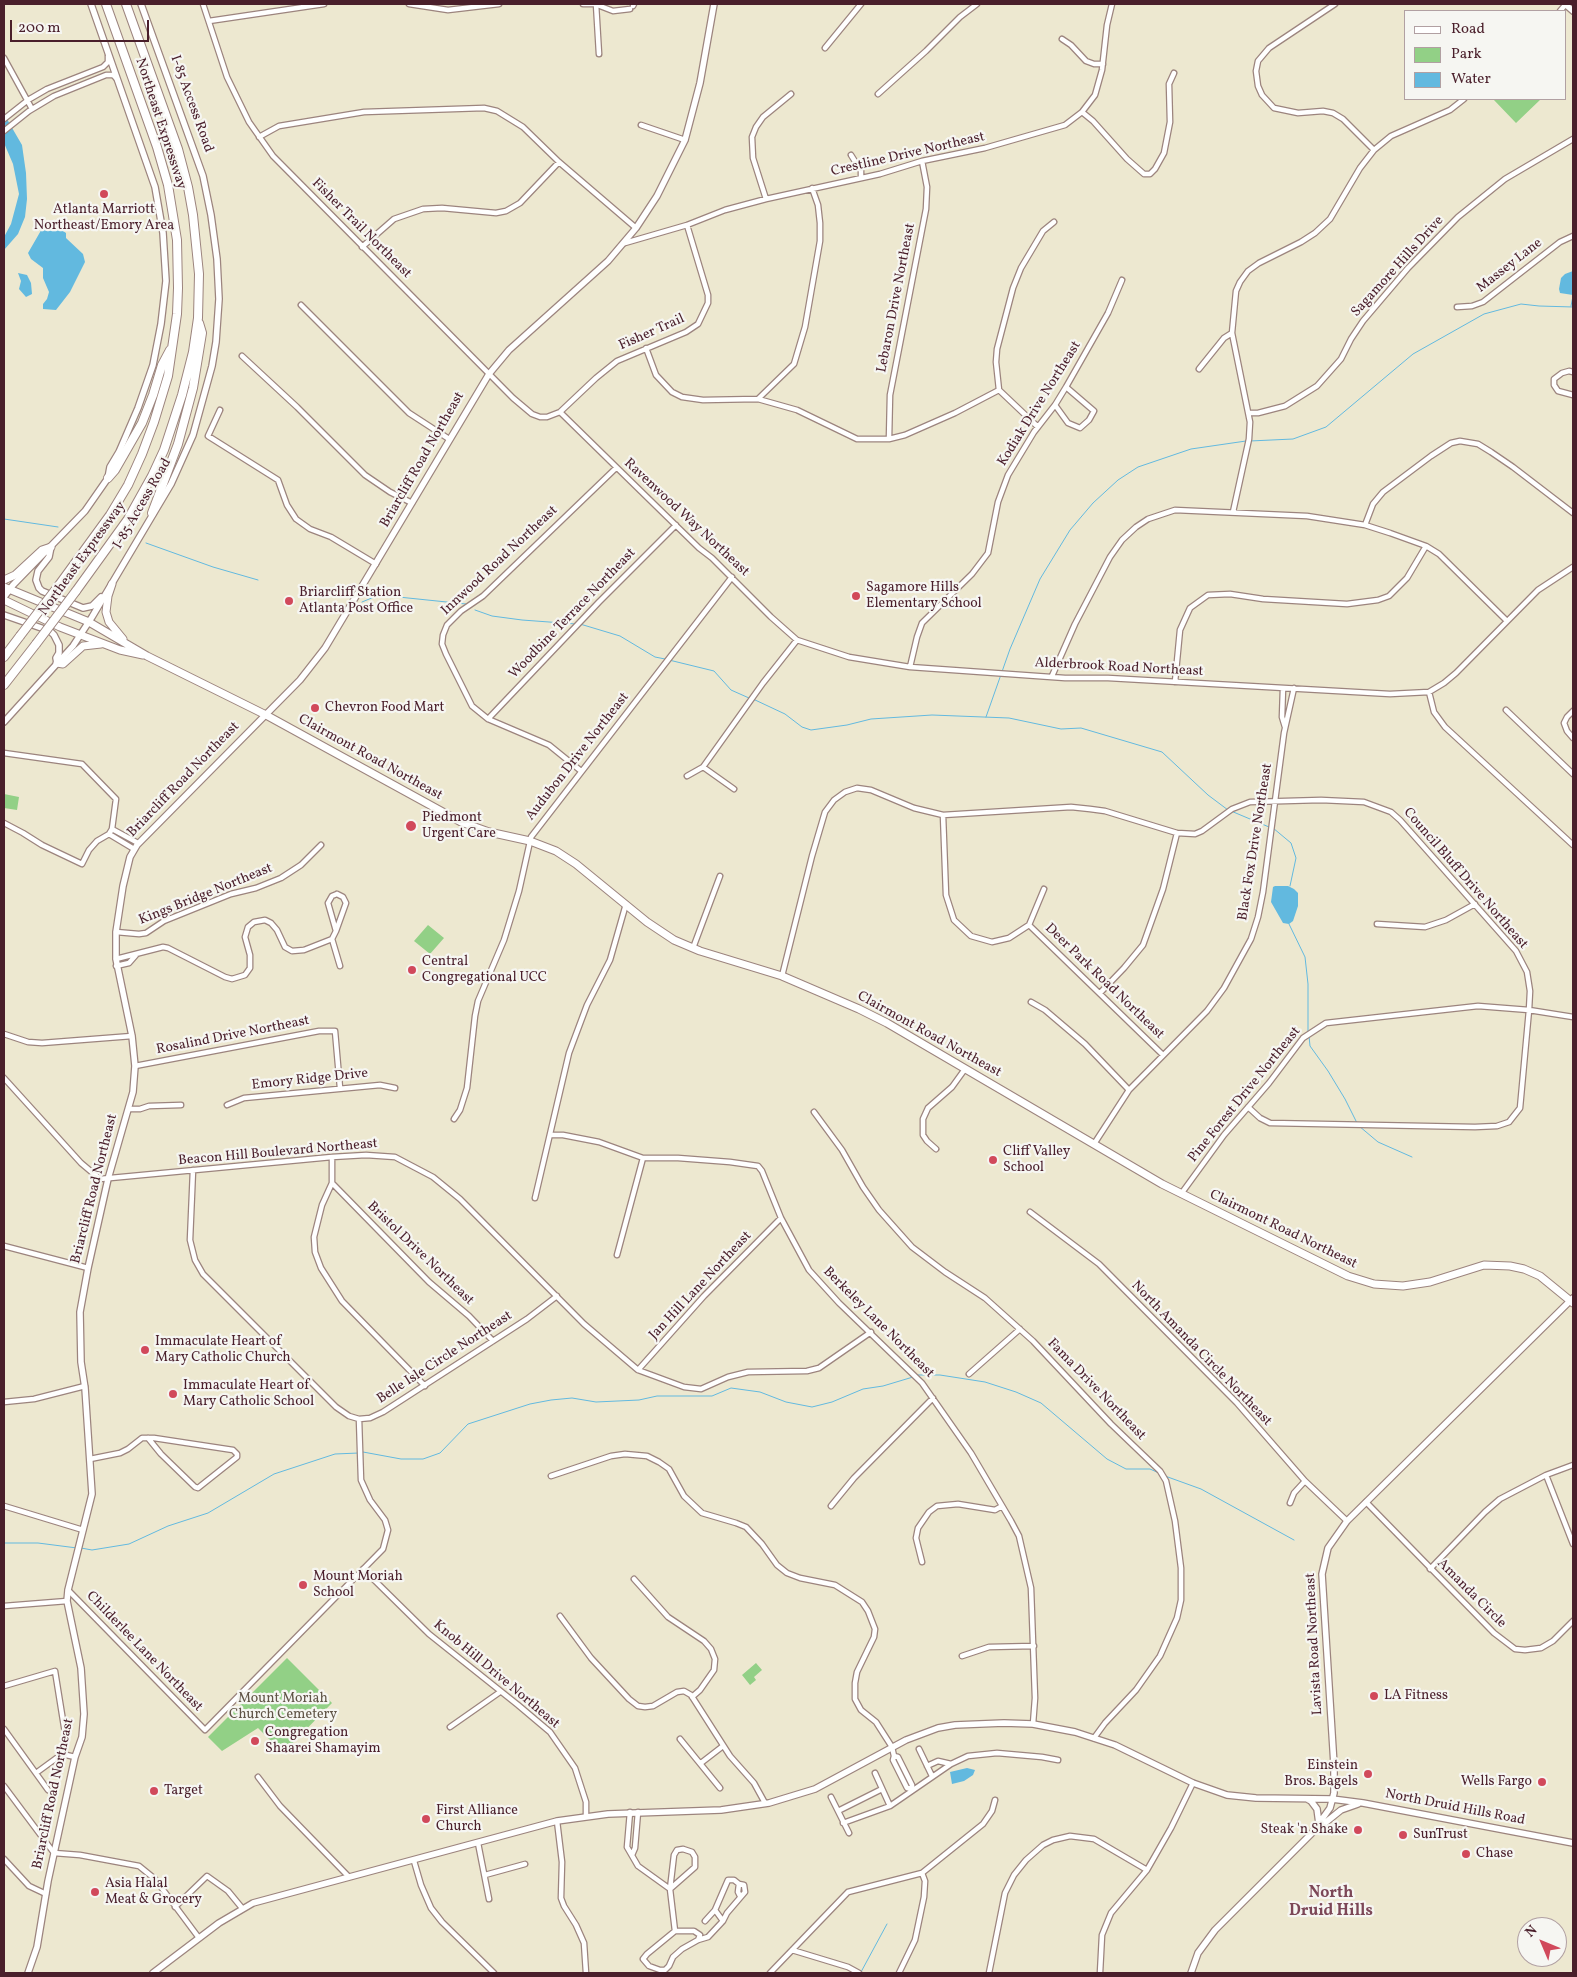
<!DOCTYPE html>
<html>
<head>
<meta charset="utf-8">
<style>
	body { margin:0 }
	#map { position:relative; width:1577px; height:1977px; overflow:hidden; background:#ede8d0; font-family:Vollkorn,serif }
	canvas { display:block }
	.frame { position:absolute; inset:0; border:5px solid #4a1f2b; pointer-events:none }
	.legend { position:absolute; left:1404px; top:10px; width:162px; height:90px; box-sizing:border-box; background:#f6f6f2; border:1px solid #b1a0a2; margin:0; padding:6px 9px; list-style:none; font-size:15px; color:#4a1f2b }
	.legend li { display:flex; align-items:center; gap:10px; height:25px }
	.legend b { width:25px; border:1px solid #b1a0a2 }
	.north { position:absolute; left:1517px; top:1917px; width:50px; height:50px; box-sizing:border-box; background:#f6f6f2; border:1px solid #b1a0a2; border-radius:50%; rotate:315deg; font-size:14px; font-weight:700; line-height:20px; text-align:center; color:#4a1f2b }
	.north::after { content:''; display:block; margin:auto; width:18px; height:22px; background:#d1495b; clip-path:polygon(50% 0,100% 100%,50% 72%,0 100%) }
	.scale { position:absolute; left:10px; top:20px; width:139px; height:22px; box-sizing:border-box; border:2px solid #4a1f2b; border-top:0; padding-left:6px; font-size:15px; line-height:18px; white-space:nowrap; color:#4a1f2b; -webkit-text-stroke:4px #f6f6f2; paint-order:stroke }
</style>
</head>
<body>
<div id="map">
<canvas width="1577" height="1977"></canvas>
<div class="frame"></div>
<ul class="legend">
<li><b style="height:6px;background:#fff"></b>Road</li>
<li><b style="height:14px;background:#92d086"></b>Park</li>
<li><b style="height:14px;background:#62b9df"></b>Water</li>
</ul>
<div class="north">N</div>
<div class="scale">200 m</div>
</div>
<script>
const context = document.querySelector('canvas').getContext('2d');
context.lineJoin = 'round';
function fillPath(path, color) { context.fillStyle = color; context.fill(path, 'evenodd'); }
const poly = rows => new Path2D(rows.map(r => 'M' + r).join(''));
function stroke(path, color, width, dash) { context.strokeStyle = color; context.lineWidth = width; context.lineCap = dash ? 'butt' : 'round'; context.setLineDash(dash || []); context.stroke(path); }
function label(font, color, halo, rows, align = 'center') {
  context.font = font + ' Vollkorn,serif'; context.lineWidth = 4.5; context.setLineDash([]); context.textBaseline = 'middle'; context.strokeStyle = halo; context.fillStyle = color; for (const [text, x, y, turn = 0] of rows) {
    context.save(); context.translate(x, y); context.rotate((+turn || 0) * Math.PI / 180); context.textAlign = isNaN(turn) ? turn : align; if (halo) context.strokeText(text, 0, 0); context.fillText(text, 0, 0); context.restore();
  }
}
const green = poly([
	[1493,99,1541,99,1516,123],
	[4,794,19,797,17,810,4,808],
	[428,925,444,938,430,954,414,941],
	[287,1658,332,1703,283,1753,258,1728,222,1751,208,1737],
	[756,1663,762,1670,754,1677,756,1680,750,1685,742,1675]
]);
const water = poly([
	[4,114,22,145,26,173,27,199,25,217,18,234,4,250,4,237,11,224,19,194,13,164,4,143],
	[47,220,66,233,66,238,83,254,85,262,70,292,56,310,43,309,43,304,47,299,49,292,43,278,43,268,31,259,28,253],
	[1573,271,1573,295,1560,293,1559,289,1561,278,1565,274],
	[18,273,27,275,31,283,32,294,26,297,19,289,21,281],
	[1275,886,1288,886,1294,889,1298,893,1298,906,1293,921,1289,924,1283,923,1271,902,1273,887],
	[967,1768,975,1770,973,1775,964,1781,952,1784,950,1772]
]);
const stream = poly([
	[1571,306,1573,296],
	[1250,441,1293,439,1326,427,1413,354,1484,314,1521,304,1539,306,1573,307],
	[4,519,58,527],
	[146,543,213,567,258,580],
	[362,602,379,595,466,604],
	[475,610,492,616,522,620,576,624],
	[580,624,620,636,655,657,665,659],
	[669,660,714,671,731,690,749,698],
	[753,699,785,714,802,727,811,730,847,725,871,719,932,715,1009,718,1061,729,1081,728,1162,752,1208,795,1228,810],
	[986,717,1010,649,1040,579,1070,530,1093,503,1118,480,1138,467,1191,449,1246,441],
	[1231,811,1269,827],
	[1273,828,1291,843,1296,858,1290,886],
	[1289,924,1305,957,1308,984,1308,1032],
	[1309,1036,1310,1046,1328,1071,1345,1099,1357,1123],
	[1359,1126,1378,1142,1412,1157],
	[917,1375,940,1375,985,1382,1016,1392,1041,1403,1107,1459,1126,1469,1150,1469,1159,1473],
	[363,1452,401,1459,423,1459,440,1453,468,1424,530,1404,551,1400,572,1398,596,1402,639,1400,657,1396,712,1396,731,1388,760,1392,786,1402,812,1407,832,1402,863,1389,883,1386,913,1377],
	[1165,1476,1201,1489,1294,1540],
	[4,1543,38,1543,77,1548],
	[81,1548,92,1550,129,1544,168,1526,208,1513,274,1474,335,1454,359,1453],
	[861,1972,887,1924]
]);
const street = poly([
	[203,4,227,77,249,122,273,156,513,398,532,414,540,417,547,417,560,412,596,378,617,361,686,332,698,324,708,303,708,295,687,225],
	[409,4,448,10,499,4],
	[583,4,595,4,613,11,630,9],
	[596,4,599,54],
	[1335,4,1269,48,1258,61,1256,71,1258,86,1262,95,1274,108,1298,113,1323,111,1333,113,1343,119,1374,150],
	[633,6,634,4],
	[1560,11,1566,4],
	[209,21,324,4],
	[1062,39,1071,45,1086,61,1094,64,1103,64],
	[825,48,861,4],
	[4,58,32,109],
	[878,94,926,51,960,17,977,4],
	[1082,112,1093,121,1127,159,1144,174,1150,174,1155,169,1164,153,1170,122,1169,84,1174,73],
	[4,119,28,100,47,89,103,67,108,62,108,56],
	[641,125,685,140],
	[4,131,29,111,54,96,106,75,113,75,116,78],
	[259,137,279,126,364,112,484,108,497,111,523,127,559,162,636,228],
	[851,155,861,171,861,177],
	[766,199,753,158,752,137,756,127,763,117,791,94],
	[625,243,687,225,725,210,766,199,880,174,922,161,985,148,1065,125,1082,112,1095,95,1102,70,1107,25,1112,4],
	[362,247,394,219,423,209,442,208,496,213,506,211,520,203,559,162],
	[301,305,409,413,449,439],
	[1457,307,1472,306,1483,302,1560,242,1573,236],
	[646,348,656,375,672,392,682,397,703,400,758,399,797,410,857,439,889,439,905,435,955,413,999,390],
	[242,356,297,407,365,475,390,492,412,503],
	[1199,369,1224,338,1232,333],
	[1573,372,1569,371,1562,373,1554,379,1554,385,1558,391,1573,395],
	[758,399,794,364,805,327,820,241,820,223,818,205,812,188],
	[1055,405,1068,423,1080,428,1089,420,1094,411,1066,387],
	[220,410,208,436,278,480,287,505,296,519,310,529,331,537,376,564],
	[560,412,699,548,712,558,771,617,797,640,849,657,910,667,1065,678,1108,678,1390,694,1429,692,1444,683,1456,673,1538,590,1573,567],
	[1250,413,1258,413,1285,406,1317,386,1341,359,1351,339,1363,321,1408,268,1458,217,1505,179,1573,139],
	[1038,427,999,390,996,362,997,349,1013,288,1021,268,1043,231,1054,222],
	[889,439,890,395,926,209,927,187,922,161],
	[1233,512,1249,439,1250,422,1232,333,1236,291,1240,282,1248,271,1259,263,1301,242,1315,233,1330,219,1360,168,1374,150,1391,136,1450,110,1464,99],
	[1365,525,1373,504,1383,492,1431,456,1451,443,1460,441,1478,444,1491,452,1513,467,1573,513],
	[910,667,917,637,922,623,972,574,988,553,998,502,1008,475,1034,432,1055,405,1066,387,1108,313,1122,280],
	[1052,676,1075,624,1110,557,1122,540,1136,527,1148,519,1175,510,1307,516,1365,525,1390,533,1426,546,1439,554,1507,621],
	[1175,682,1180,630,1190,608,1208,595,1230,594,1263,599,1347,604,1378,600,1389,596,1407,578,1426,546],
	[1283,688,1282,717,1285,727],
	[1429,692,1434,712,1445,727,1573,845],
	[1506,710,1573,774],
	[1573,711,1567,717,1564,723,1567,731,1573,738],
	[488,719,599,602,676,525],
	[4,753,82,764,116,799,112,829,109,834,97,841,89,850,82,864,42,845,23,833,4,823],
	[703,767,734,789],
	[581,771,549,745,488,719,472,706,446,654,442,644,443,635,447,625,461,611,483,596,616,468],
	[687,776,703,767,763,683,797,640],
	[943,815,946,895,954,920,971,936,992,942,1009,938,1029,925,1044,889],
	[112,829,138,843],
	[109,834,134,849],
	[337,894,343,897,346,903,336,931,328,903,332,896,337,894],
	[1377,924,1425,927,1446,920,1475,904],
	[1029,925,1163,1055],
	[116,932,139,934,146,933,164,921,231,894,256,888,281,878,301,865,321,845],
	[332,939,340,966],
	[693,948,720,876],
	[116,959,163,947,168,948,225,977,232,979,245,975,250,968,250,955,245,937,248,927,254,922,265,920,271,923,277,930,285,947,292,951,304,950,332,939,336,931],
	[116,966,129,963,136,955],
	[782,976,812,856,825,812,834,800,845,792,857,788,871,790,914,808,943,815,1071,807,1090,809,1105,811,1177,833,1195,834,1202,831,1232,809,1250,802,1321,800,1364,802,1391,812,1400,820,1516,951,1527,972,1530,991,1529,1010,1520,1108,1509,1122,1497,1126,1475,1127,1270,1123,1260,1118,1248,1107],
	[1100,993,1124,968,1143,945,1163,889,1177,833],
	[1031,1002,1045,1010,1085,1044,1129,1090],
	[4,1034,28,1042,42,1043,132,1036],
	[135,1066,319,1031,335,1031,340,1088],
	[4,1078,81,1163,100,1179,332,1157,366,1155,395,1157,433,1177,460,1199,584,1324,638,1370,684,1387,701,1389,728,1377,748,1372,807,1371,819,1368,871,1332],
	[227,1105,244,1098,380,1085,395,1088],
	[129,1109,140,1109,149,1106,181,1105],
	[814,1112,842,1150,863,1187,879,1210,912,1247,945,1272,985,1298,1033,1341,1111,1424,1160,1471,1166,1481,1175,1521,1181,1568,1181,1600,1177,1618,1160,1656,1136,1690,1105,1723,1094,1738],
	[454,1119,460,1110,467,1088,475,1016,478,1001,504,940,519,891,531,837,732,577],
	[550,1135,563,1135,599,1142,643,1158,678,1158,730,1162,758,1166,762,1171,781,1218,809,1270,839,1303,922,1383,971,1453,1011,1521,1019,1536,1031,1588,1035,1698,1033,1724],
	[1094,1144,1129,1090,1207,1011,1224,988,1251,939,1258,917,1263,892,1284,733,1294,688],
	[936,1149,927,1141,923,1135,923,1119,928,1108,952,1087,965,1069],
	[332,1157,332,1183,322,1205,314,1237,315,1252,321,1268,342,1301,425,1386],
	[193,1170,190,1240,195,1260,203,1274,336,1407,349,1416,359,1419,370,1418,383,1412,527,1319,557,1296],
	[332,1183,429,1282,469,1316,493,1341],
	[1181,1194,1224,1135,1269,1083,1303,1038,1326,1023,1478,1006,1529,1010,1573,1017],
	[535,1198,569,1053,587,1005,610,960,626,904],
	[1030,1212,1099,1264,1237,1403,1305,1481,1347,1521],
	[4,1246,88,1268],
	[617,1255,643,1158],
	[638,1370,704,1296,781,1218],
	[969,1374,1020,1329],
	[4,1402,34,1399,85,1386],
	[90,1459,120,1453,128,1449,142,1438,154,1438,233,1450,237,1454,237,1457,198,1488,195,1487,161,1454,148,1438],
	[1546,1475,1573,1544],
	[551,1476,611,1456,625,1454,647,1456,659,1462,669,1469,684,1496,702,1513,736,1523,746,1527,762,1544,777,1565,787,1573,800,1578,835,1585,862,1602,868,1611,875,1629,874,1637,857,1672,855,1683,855,1699,861,1710,876,1722,892,1747,894,1756,893,1760,907,1788,912,1789],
	[1366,1502,1494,1633,1515,1649,1525,1650,1541,1648,1553,1641,1573,1621],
	[1290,1503,1294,1493,1305,1481],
	[4,1506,83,1530],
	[831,1506,854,1478,933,1398],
	[922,1562,916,1538,918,1528,929,1512,937,1506,958,1504,995,1510,1002,1506],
	[363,1569,429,1634,518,1705,550,1732,575,1768,586,1802,586,1816],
	[1430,1569,1485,1512,1500,1499,1546,1475,1573,1465],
	[634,1579,668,1617,704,1641,711,1649,715,1659,714,1670,700,1690,692,1697],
	[68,1590,205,1730,383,1549,388,1530,385,1520,370,1500,361,1480,359,1419],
	[4,1606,67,1601],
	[560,1616,591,1658,629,1699,638,1706,645,1707,653,1706,677,1692,684,1691,691,1695,730,1756,754,1783,765,1803],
	[962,1656,989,1647,1034,1646],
	[4,1686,55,1671,65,1733,62,1754,75,1757],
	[450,1727,500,1692],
	[4,1729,48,1790],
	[680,1739,720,1788],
	[919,1749,932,1776],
	[894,1756,898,1757,912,1785,912,1789],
	[701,1763,723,1746],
	[927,1766,938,1761,951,1764],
	[36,1773,62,1754],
	[875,1773,890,1806],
	[258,1777,280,1806,348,1876],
	[4,1786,54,1853,80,1855,139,1866,155,1879,199,1938],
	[831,1797,849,1833],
	[838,1811,882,1789],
	[630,1812,627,1847,638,1866,670,1889,675,1931],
	[557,1821,562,1862,561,1898,564,1906,576,1925,584,1943,586,1973],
	[843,1823,890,1806,951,1764,968,1756,997,1753,1042,1757,1058,1760],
	[478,1843,489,1899],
	[683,1849,692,1852,695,1857,695,1867,670,1889,674,1855,677,1850,683,1849],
	[632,1855,635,1848,638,1812],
	[4,1859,29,1886,46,1894],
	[414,1861,421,1885,431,1908,442,1922,494,1973],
	[485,1875,525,1864],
	[175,1907,207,1876,228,1891,242,1908],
	[705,1921,715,1910],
	[723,1921,727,1913,745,1892,744,1885,739,1884],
	[698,1940,700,1935,694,1931,675,1931,647,1954,643,1959,649,1966,660,1970,665,1970,669,1966,673,1957,682,1949,698,1940,708,1937,723,1921,715,1910,728,1880,734,1880,739,1884,738,1892,740,1896],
	[792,1950,848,1967,859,1973],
	[770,1973,848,1892,922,1873,983,1824,992,1811,995,1800],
	[899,1973,915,1940,924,1897,925,1881,922,1873],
	[989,1973,1005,1893,1014,1875,1026,1860,1043,1845,1053,1840,1070,1836,1094,1839,1147,1870],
	[1100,1973,1102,1935,1111,1913,1147,1870,1171,1828,1193,1783]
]);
const secondary = poly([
	[1565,4,1573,11],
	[51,547,49,557,38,571,36,580,39,588,42,591,83,608,92,606,101,597],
	[4,597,13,585,85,511,108,478,110,467,119,452,138,408,153,365,161,324,166,281,163,233,155,187,91,4],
	[4,615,50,631,54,635,59,645,59,653,56,658,57,663],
	[4,722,73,646,92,617,171,484,193,435,212,366,216,342,219,299,217,259,211,215,203,176,141,4],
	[1307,1799,1311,1801,1317,1809,1319,1824],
	[1320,1827,1341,1810,1358,1804],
	[28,1973,37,1947,48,1881,75,1757,82,1737,84,1714,81,1668,67,1601,68,1590,92,1494,85,1388,81,1362,80,1312,88,1268,108,1179,133,1092,135,1066,132,1036,116,959,116,932,123,886,130,857,137,845,300,680,325,648,489,374,509,350,608,261,636,228,657,196,685,140,700,83,714,4],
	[153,1973,219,1923,253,1903,557,1821,608,1814,721,1810,769,1803,815,1789,906,1740,938,1728,955,1725,1004,1723,1033,1724,1075,1732,1115,1745,1193,1783,1227,1795,1256,1798,1332,1799,1363,1803,1573,1843],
	[1191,1973,1198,1953,1215,1930,1312,1833,1330,1808,1334,1793,1334,1765,1322,1574,1328,1548,1347,1521,1573,1298]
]);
const primary = poly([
	[4,580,15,575,42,550,51,547],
	[112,584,108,596,106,612,109,622,123,639],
	[4,587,89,622,147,656,266,715,461,822,489,832,530,841,556,851,576,864,647,922,674,940,700,951,782,976,859,1009,887,1023,1162,1184,1348,1276,1374,1284,1403,1286,1430,1282,1484,1265,1510,1266,1524,1269,1540,1276,1573,1303],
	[4,600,60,627,120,650,143,655],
	[57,663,63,664,83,646,101,644]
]);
const highway = poly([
	[108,478,115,470,142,423,153,395,162,365,170,350],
	[152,513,178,444,193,388,202,333,199,323],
	[59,585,110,515,128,485,142,454,154,422,168,376,177,314,178,288,177,240,168,185,157,147,106,4],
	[76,591,128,519,152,476,164,450,182,395,193,352,198,318,199,274,193,215,188,187,178,149,126,4],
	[4,657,20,636],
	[4,685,36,644]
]);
const highwayBridge = poly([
	[20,636,59,585],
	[36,644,76,591]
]);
const markers = [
	[104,194,5,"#d1495b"],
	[856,596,5,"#d1495b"],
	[289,601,5,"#d1495b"],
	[315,708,5,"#d1495b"],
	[411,826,6,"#d1495b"],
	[412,970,5,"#d1495b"],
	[993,1160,5,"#d1495b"],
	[145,1350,5,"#d1495b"],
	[173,1394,5,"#d1495b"],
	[303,1585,5,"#d1495b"],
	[1374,1696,5,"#d1495b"],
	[255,1741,5,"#d1495b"],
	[1368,1774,5,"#d1495b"],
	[1542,1782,5,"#d1495b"],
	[154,1791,5,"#d1495b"],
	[426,1819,5,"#d1495b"],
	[1358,1830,5,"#d1495b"],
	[1403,1835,5,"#d1495b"],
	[1466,1854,5,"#d1495b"],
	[95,1892,5,"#d1495b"]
];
const streetNames = [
	["I-85 Access Road",191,104,70],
	["Northeast Expressway",160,124,72],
	["Crestline Drive Northeast",908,155,-13],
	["Fisher Trail Northeast",361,229,45],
	["Massey Lane",1510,266,-38],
	["Sagamore Hills Drive",1398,267,-48],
	["Lebaron Drive Northeast",897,298,-79],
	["Fisher Trail",652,333,-24],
	["Kodiak Drive Northeast",1040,404,-58],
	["Briarcliff Road Northeast",423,460,-60],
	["I-85 Access Road",143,504,-60],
	["Ravenwood Way Northeast",686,518,43],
	["Northeast Expressway",83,559,-54],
	["Innwood Road Northeast",500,561,-43],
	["Woodbine Terrace Northeast",573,614,-46],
	["Alderbrook Road Northeast",1119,668,3],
	["Audubon Drive Northeast",578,757,-52],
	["Clairmont Road Northeast",370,758,29],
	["Briarcliff Road Northeast",184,780,-46],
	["Black Fox Drive Northeast",1256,842,-81],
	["Council Bluff Drive Northeast",1465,879,49],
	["Kings Bridge Northeast",206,895,-22],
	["Deer Park Road Northeast",1104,982,44],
	["Clairmont Road Northeast",929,1035,29],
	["Rosalind Drive Northeast",233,1036,-11],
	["Emory Ridge Drive",310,1080,-6],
	["Pine Forest Drive Northeast",1245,1095,-51],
	["Beacon Hill Boulevard Northeast",278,1153,-5],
	["Briarcliff Road Northeast",95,1189,-76],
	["Clairmont Road Northeast",1283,1230,26],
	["Bristol Drive Northeast",420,1254,44],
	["Jan Hill Lane Northeast",701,1286,-47],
	["Berkeley Lane Northeast",878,1323,45],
	["North Amanda Circle Northeast",1201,1354,46],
	["Belle Isle Circle Northeast",445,1358,-33],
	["Fama Drive Northeast",1096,1390,46],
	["Amanda Circle",1471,1594,45],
	["Lavista Road Northeast",1315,1644,-93],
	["Childerlee Lane Northeast",144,1652,46],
	["Knob Hill Drive Northeast",496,1675,40],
	["Briarcliff Road Northeast",54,1794,-78],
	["North Druid Hills Road",1455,1808,11]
];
const poiNames = [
	["Atlanta Marriott",104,210,"center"],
	["Northeast/Emory Area",104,226,"center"],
	["Sagamore Hills",866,588],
	["Elementary School",866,604],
	["Briarcliff Station",299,593],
	["Atlanta Post Office",299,609],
	["Chevron Food Mart",325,708],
	["Piedmont",422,818],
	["Urgent Care",422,834],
	["Central",422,962],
	["Congregational UCC",422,978],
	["Cliff Valley",1003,1152],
	["School",1003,1168],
	["Immaculate Heart of",155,1342],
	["Mary Catholic Church",155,1358],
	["Immaculate Heart of",183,1386],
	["Mary Catholic School",183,1402],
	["Mount Moriah",313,1577],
	["School",313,1593],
	["LA Fitness",1384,1696],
	["Congregation",265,1733],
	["Shaarei Shamayim",265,1749],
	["Einstein",1358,1766,"right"],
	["Bros. Bagels",1358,1782,"right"],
	["Wells Fargo",1532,1782,"right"],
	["Target",164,1791],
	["First Alliance",436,1811],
	["Church",436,1827],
	["Steak 'n Shake",1348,1830,"right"],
	["SunTrust",1413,1835],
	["Chase",1476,1854],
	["Asia Halal",105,1884],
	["Meat & Grocery",105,1900]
];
const parkNames = [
	["Mount Moriah",283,1699],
	["Church Cemetery",283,1715]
];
const quarterNames = [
	["North",1331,1894],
	["Druid Hills",1331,1912]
];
fillPath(green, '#92d086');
fillPath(water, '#62b9df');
stroke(stream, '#62b9df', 1);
stroke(street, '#9c847e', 7);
stroke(secondary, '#9c847e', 8);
stroke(primary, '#9c847e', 9);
stroke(highway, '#9c847e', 10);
stroke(street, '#fff', 4.5);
stroke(secondary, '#fff', 5.5);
stroke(primary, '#fff', 7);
stroke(highway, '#fff', 8);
stroke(highwayBridge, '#9c847e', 10, []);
stroke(highwayBridge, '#fff', 8);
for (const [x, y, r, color] of markers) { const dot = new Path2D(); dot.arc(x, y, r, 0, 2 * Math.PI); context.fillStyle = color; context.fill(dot); stroke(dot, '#f6f6f2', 2); }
label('14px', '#4a1f2b', '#f6f6f2', streetNames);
label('14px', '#4a1f2b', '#f6f6f2', poiNames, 'left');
label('14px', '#605446', '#f6f6f2', parkNames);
label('bold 16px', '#7c4757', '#f6f6f2', quarterNames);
</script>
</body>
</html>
